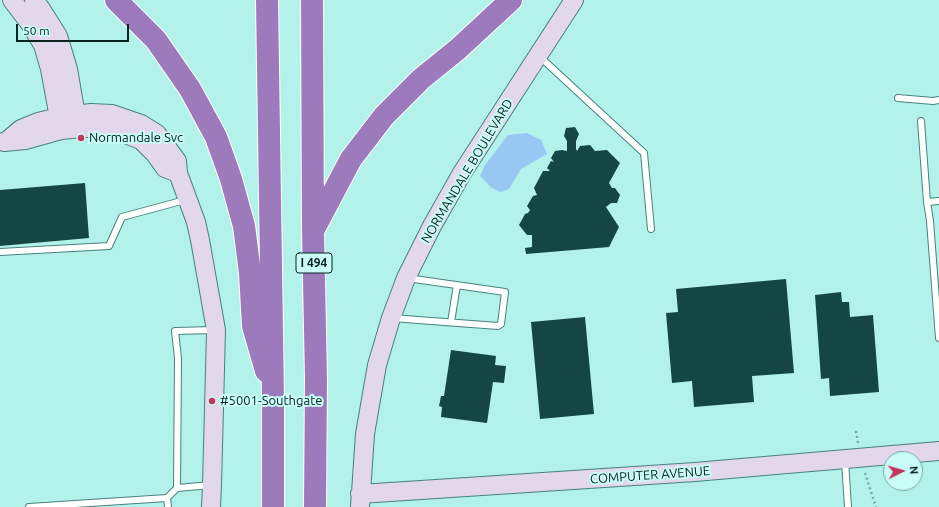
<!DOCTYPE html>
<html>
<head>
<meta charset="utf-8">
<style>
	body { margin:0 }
	#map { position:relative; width:939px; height:507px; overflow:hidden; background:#b3f2eb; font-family:Ubuntu,sans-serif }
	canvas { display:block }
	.north { position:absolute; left:883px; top:451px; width:40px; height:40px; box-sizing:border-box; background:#cafcf7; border:1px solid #7da5a1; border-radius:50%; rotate:85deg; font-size:11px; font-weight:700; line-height:16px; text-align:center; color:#092321 }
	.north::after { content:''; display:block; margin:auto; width:14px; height:18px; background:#c3345e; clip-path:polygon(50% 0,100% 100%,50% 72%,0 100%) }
	.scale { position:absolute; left:16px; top:24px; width:113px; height:18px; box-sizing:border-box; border:2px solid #092321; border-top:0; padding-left:5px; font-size:12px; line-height:14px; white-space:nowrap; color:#092321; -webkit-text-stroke:3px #cafcf7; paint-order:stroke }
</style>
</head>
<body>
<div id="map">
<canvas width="939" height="507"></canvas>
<div class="north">N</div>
<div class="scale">50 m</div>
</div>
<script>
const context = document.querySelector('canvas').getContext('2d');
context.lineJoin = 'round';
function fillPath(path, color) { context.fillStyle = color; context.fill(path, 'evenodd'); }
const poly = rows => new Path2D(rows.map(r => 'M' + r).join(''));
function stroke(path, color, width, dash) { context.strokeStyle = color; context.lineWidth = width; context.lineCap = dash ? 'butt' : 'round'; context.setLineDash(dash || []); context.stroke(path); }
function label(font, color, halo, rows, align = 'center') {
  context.font = font + ' Ubuntu,sans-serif'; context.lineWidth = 4; context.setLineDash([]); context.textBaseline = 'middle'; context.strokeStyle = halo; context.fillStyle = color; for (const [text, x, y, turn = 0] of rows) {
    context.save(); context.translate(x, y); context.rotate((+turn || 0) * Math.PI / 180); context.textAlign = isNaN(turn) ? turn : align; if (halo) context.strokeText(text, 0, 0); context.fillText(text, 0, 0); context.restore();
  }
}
const water = poly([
	[527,133,541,140,547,154,521,169,509,189,501,192,492,188,480,176,485,165,508,135]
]);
const building = poly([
	[575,127,579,134,576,141,576,149,577,151,580,146,590,145,595,151,607,150,620,163,609,183,612,188,615,188,620,195,617,203,611,203,606,207,619,227,609,247,526,254,525,248,532,247,532,235,527,235,519,225,525,214,528,213,530,210,527,206,533,196,537,195,534,188,543,171,550,171,547,168,551,161,554,162,551,158,555,151,562,150,567,151,567,141,564,136,566,128],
	[85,183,89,238,0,246,0,190],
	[786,279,794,373,752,376,754,402,694,407,692,381,672,383,666,313,678,312,676,289],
	[841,292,842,302,849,302,850,317,873,315,879,392,830,396,829,378,821,379,815,295],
	[585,317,594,414,540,419,531,322],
	[451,350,496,356,495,365,506,366,504,383,493,382,487,423,441,417,442,407,439,406,441,396,444,396]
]);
const path = poly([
	[856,431,858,443],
	[865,473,876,507]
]);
const lane = poly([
	[539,56,644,153,651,229],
	[898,98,933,101,939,100],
	[921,121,927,202],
	[939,201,927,202,930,221,939,338],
	[0,252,109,246,122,217,185,200],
	[392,318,498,326,501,324,505,292,407,278],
	[451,322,457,285],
	[845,461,848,507],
	[177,488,211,485],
	[167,498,168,507],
	[29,507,167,498,177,488,178,358,175,331,214,330]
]);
const secondary = poly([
	[12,0,31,25,43,45,50,69,61,129],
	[34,0,41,9,58,36,68,69,78,127],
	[8,140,21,129,38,122,59,117,91,113,112,114,141,124,157,134,177,161,178,173,196,222,200,240,216,330,212,485,211,507],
	[4,142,25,140,61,130,82,128,110,128,141,140,155,154,165,168,178,173],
	[360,494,695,472,939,451],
	[360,507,365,434,377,365,391,318,406,278,432,226,462,173,574,0]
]);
const highway = poly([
	[116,0,156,40,190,89,216,137,231,179,244,226,250,273,253,326,266,371],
	[267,0,273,398,273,507],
	[312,0,313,230,316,379,315,507],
	[315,227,351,159,384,116,421,79,458,49,511,0]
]);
const markers = [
	[81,138,4,"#c3345e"],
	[212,401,4,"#c3345e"]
];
const shields = [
	[314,263,36]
];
const shieldNames = [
	["I 494",314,263]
];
const poiNames = [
	["Normandale Svc",89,138],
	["#5001-Southgate",220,401]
];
const streetNames = [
	["NORMANDALE BOULEVARD",467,171,-59],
	["COMPUTER AVENUE",650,475,-4]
];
fillPath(water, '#99c7f4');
fillPath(building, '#144743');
stroke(lane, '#46837d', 8);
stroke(secondary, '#46837d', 20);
stroke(highway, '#fff', 24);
stroke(path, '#76a8a2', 2.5, [2, 3]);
stroke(lane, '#fff', 6);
stroke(secondary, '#e2d7eb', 18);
stroke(highway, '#9d7abc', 22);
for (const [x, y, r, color] of markers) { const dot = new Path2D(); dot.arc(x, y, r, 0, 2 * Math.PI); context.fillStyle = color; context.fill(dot); stroke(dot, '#cafcf7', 1.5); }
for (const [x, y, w] of shields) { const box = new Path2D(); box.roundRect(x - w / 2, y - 10, w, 20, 3); context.fillStyle = '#cafcf7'; context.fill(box); stroke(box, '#092321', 1); }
label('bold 12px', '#092321', null, shieldNames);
label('13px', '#092321', '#cafcf7', poiNames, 'left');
label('13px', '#092321', '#cafcf7', streetNames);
</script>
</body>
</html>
